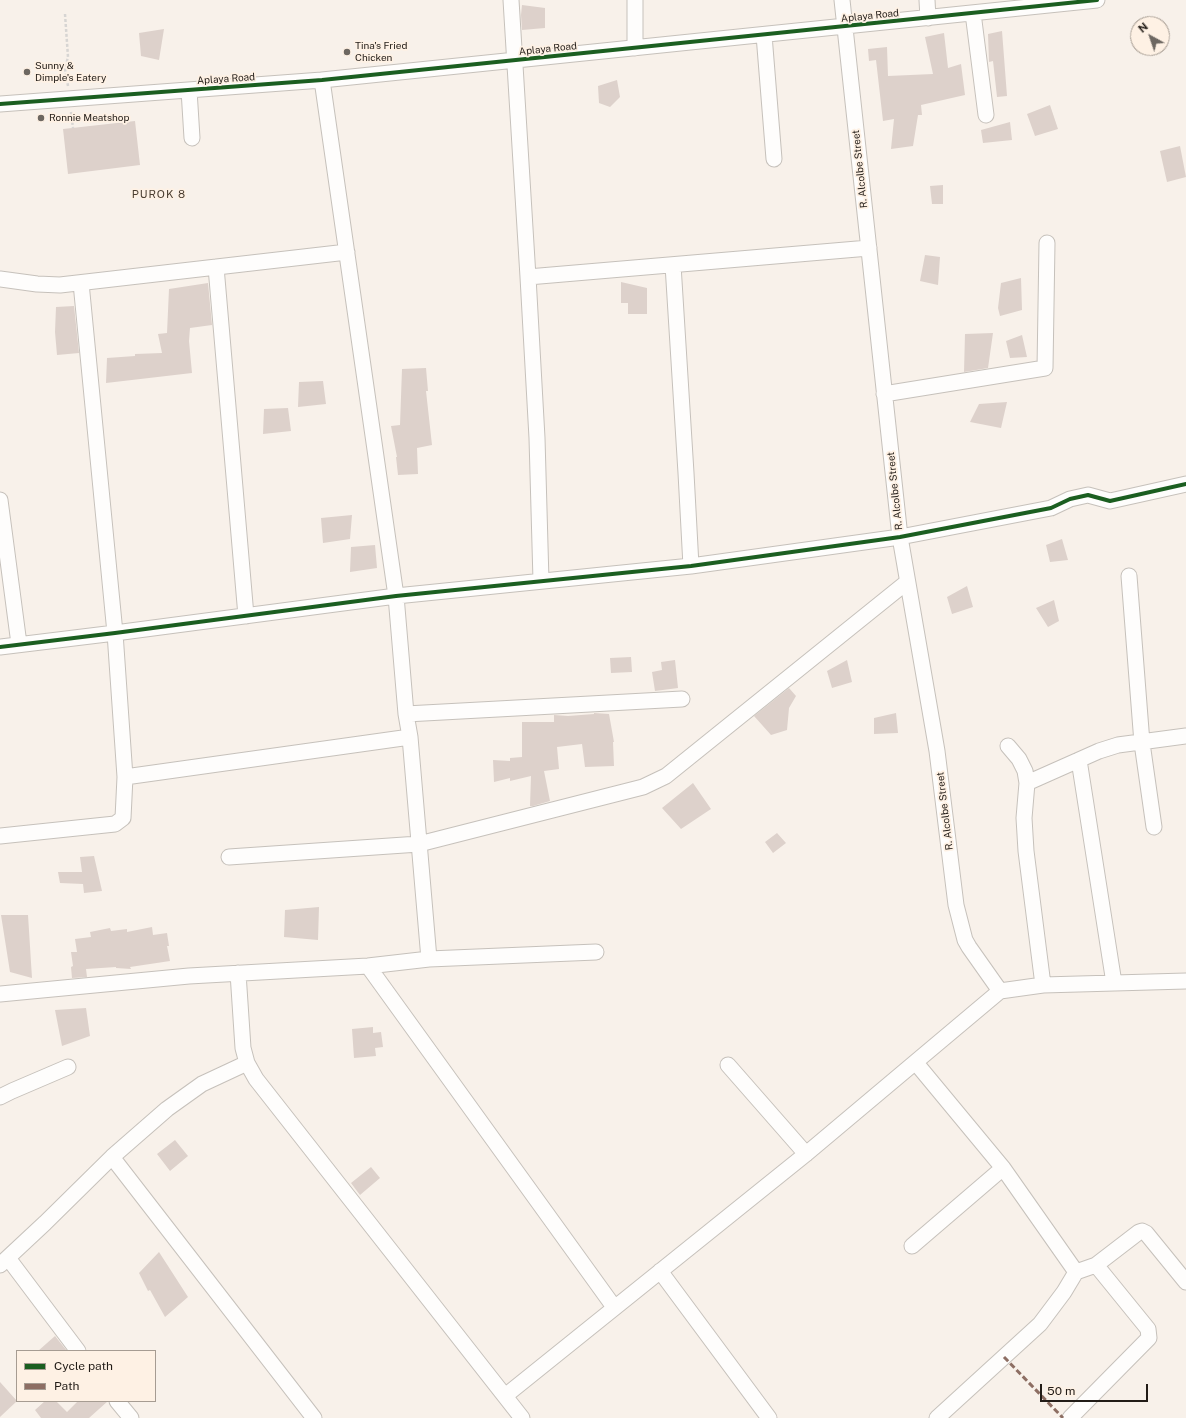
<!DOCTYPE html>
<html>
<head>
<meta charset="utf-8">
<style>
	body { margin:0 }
	#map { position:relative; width:1186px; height:1418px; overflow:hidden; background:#f8f1ea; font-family:"Public Sans",sans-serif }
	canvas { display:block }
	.legend { position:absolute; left:16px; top:1350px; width:140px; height:52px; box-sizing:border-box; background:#fef1e4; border:1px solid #a69c92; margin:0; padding:5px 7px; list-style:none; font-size:12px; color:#221c17 }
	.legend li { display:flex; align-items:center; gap:8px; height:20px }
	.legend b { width:20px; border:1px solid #a69c92 }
	.north { position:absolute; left:1130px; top:16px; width:40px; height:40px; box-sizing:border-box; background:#fef1e4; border:1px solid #a69c92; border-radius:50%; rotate:320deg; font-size:11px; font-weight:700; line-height:16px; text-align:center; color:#221c17 }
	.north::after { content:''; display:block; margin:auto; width:14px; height:18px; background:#6d6761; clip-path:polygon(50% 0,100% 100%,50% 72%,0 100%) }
	.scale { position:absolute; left:1040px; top:1384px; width:108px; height:18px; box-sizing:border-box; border:2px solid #221c17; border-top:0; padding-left:5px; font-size:12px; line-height:14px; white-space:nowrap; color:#221c17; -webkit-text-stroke:3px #fef1e4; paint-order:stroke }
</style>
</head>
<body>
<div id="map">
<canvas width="1186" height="1418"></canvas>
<ul class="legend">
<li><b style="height:5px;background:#1b5e20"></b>Cycle path</li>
<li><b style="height:5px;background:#8d6e63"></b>Path</li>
</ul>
<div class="north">N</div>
<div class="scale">50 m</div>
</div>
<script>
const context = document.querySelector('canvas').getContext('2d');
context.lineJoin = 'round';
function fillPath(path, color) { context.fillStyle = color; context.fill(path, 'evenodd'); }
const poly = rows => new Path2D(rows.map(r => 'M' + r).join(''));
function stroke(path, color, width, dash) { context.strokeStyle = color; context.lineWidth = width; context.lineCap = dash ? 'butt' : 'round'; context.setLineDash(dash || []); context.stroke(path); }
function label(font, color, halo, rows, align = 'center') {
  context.font = font + ' "Public Sans",sans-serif'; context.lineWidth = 3.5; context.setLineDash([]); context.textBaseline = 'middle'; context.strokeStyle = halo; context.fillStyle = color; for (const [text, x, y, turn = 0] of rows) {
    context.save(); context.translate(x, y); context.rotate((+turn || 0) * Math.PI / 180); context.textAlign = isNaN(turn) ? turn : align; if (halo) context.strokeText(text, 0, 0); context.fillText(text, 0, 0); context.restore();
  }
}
const building = poly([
	[522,5,545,8,545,28,522,30,521,15],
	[164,29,159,60,141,56,139,33],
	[1002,31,1007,96,997,97,993,61,989,62,988,34],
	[944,33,948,68,961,64,965,95,921,105,922,115,918,115,913,146,891,149,894,119,883,121,876,60,869,61,868,49,887,47,888,76,933,74,925,37],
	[617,80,620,97,610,107,599,103,598,86],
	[1050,105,1058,129,1035,136,1027,114],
	[135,121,140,165,68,174,63,129],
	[1010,122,1012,140,983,143,981,130],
	[1180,146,1186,177,1167,182,1160,151],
	[943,185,943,204,932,204,930,186],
	[925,255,940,257,938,285,920,281],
	[1021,278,1022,310,1000,316,998,308,1001,283],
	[621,282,647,288,647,314,628,314,628,303,621,303],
	[208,283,212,325,190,328,189,341,192,373,106,383,107,358,135,356,135,354,162,353,158,334,167,333,169,289],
	[74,306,79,353,57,355,55,332,56,307],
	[993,333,988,368,964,372,965,334],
	[1022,335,1027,357,1010,358,1006,341],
	[426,368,428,391,426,391,432,445,417,448,418,474,398,475,396,457,397,457,391,426,400,425,402,369],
	[323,381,326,404,298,407,299,382],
	[1007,402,1001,428,970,422,979,404],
	[288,408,291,431,263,434,264,409],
	[352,515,350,539,323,543,321,518],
	[1062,539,1068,560,1050,562,1046,545],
	[375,545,377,568,350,572,351,547],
	[967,586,973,607,952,614,947,597],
	[1054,600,1059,621,1048,627,1036,608],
	[631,657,632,672,611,673,610,658],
	[675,660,678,688,655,691,652,672,662,670,661,662],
	[847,660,852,682,832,688,827,671],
	[789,688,796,696,789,708,787,730,771,735,754,716],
	[594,713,609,714,614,742,613,742,614,766,585,767,582,744,557,747,559,769,544,771,550,801,533,806,530,806,531,776,510,781,510,778,494,782,493,760,510,761,510,758,522,757,522,722,554,722,554,715,568,716,594,714],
	[896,713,898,733,874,734,874,718],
	[693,783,711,809,681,829,662,808],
	[777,833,786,843,773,853,765,842],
	[94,856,102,891,84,893,83,884,60,883,58,872,82,872,80,857],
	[319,907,318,940,284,937,285,910],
	[1,915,28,915,32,978,10,972],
	[152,927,153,935,167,933,169,946,167,946,170,961,130,967,131,969,116,968,116,967,86,969,87,977,72,978,71,967,73,966,71,952,77,952,75,939,91,937,90,932,110,928,111,931,127,929,127,932],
	[86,1008,90,1036,62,1046,55,1010],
	[373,1027,373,1033,381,1032,383,1047,375,1048,376,1056,354,1058,352,1029],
	[175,1140,188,1156,170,1171,157,1154],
	[371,1167,380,1178,360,1195,351,1183],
	[159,1252,188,1297,165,1317,150,1290,148,1291,139,1273],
	[55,1336,67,1351,38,1351],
	[0,1382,17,1401,0,1417],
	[45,1401,56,1401,67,1412,78,1401,108,1401,89,1418,41,1418,35,1410]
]);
const path = poly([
	[65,14,68,57,65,69,68,86],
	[71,112,73,128]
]);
const minor = poly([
	[511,0,528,277,869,248],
	[842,0,900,537,937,751,956,905,965,940,969,947,1000,991],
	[927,0,928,18],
	[973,13,986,115],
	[764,35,774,159],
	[635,48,635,0],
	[322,80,396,596,406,714,410,737,429,959],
	[189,90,192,138],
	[0,104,322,80,1097,0],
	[673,265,686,473,691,566],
	[216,267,246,616],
	[528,277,537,438,541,581],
	[0,279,37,284,60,285,347,252],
	[884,394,1045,368,1047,243],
	[0,500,19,644],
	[1129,576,1142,743,1154,827],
	[0,647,115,633,396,596,691,566,900,537,1051,508,1070,499,1088,495,1110,501,1186,484],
	[406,714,682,699],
	[1008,746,1019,759,1025,771,1027,783,1024,818,1026,851,1043,985],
	[1079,760,1114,983],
	[125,777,410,737],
	[1027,783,1099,751,1118,745,1186,736],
	[0,836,115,824,123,818,125,777,115,633,81,283],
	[229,857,419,844,643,787,666,776,907,582],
	[368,966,614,1307],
	[238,973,243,1048,247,1063,256,1079,522,1418],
	[0,994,189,976,368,966,429,959,596,952],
	[916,1063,1003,1168,1076,1272],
	[728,1065,806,1154],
	[0,1097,12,1091,68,1067],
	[112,1157,314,1418],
	[912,1246,1003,1168],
	[8,1258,78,1351],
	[0,1265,45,1223,112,1157,167,1109,202,1084,247,1063],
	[660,1271,769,1418],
	[505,1396,806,1154,1000,991,1043,985,1186,981],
	[117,1401,131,1418],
	[937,1418,1040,1324,1064,1292,1076,1272,1096,1265,1139,1232,1142,1231,1146,1233,1186,1282],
	[1070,1418,1149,1338,1148,1329,1096,1265]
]);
const quiet = poly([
	[1004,1357,1063,1418]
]);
const cycleway = poly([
	[0,104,322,80,1097,0],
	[0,647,115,633,396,596,691,566,900,537,1051,508,1070,499,1088,495,1110,501,1186,484]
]);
const markers = [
	[347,52,4,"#6d6761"],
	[27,72,4,"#6d6761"],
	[41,118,4,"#6d6761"]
];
const streetNames = [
	["Aplaya Road",870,16,-6],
	["Aplaya Road",548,49,-6],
	["Aplaya Road",226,79,-4],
	["R. Alcolbe Street",860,169,-96],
	["R. Alcolbe Street",895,491,-96],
	["R. Alcolbe Street",945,811,-97]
];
const poiNames = [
	["Tina's Fried",355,46],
	["Chicken",355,58],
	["Sunny &",35,66],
	["Dimple's Eatery",35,78],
	["Ronnie Meatshop",49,118]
];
const neighbourhoodNames = [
	["PUROK 8",159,195]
];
fillPath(building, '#ddd1cb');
stroke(minor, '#c6c1bb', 17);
stroke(path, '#d7d5d3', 2.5, [3, 2]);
stroke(minor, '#fefdfc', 15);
stroke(quiet, '#8d6e63', 3, [6, 3]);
stroke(cycleway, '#1b5e20', 4);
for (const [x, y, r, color] of markers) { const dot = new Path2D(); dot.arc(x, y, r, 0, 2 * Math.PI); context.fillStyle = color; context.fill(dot); stroke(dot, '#fef1e4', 1.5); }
label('10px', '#221c17', '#fef1e4', streetNames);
label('10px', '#221c17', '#fef1e4', poiNames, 'left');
context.letterSpacing = '1px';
label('11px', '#4b3e31', '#fef1e4', neighbourhoodNames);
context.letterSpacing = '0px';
</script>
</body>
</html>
